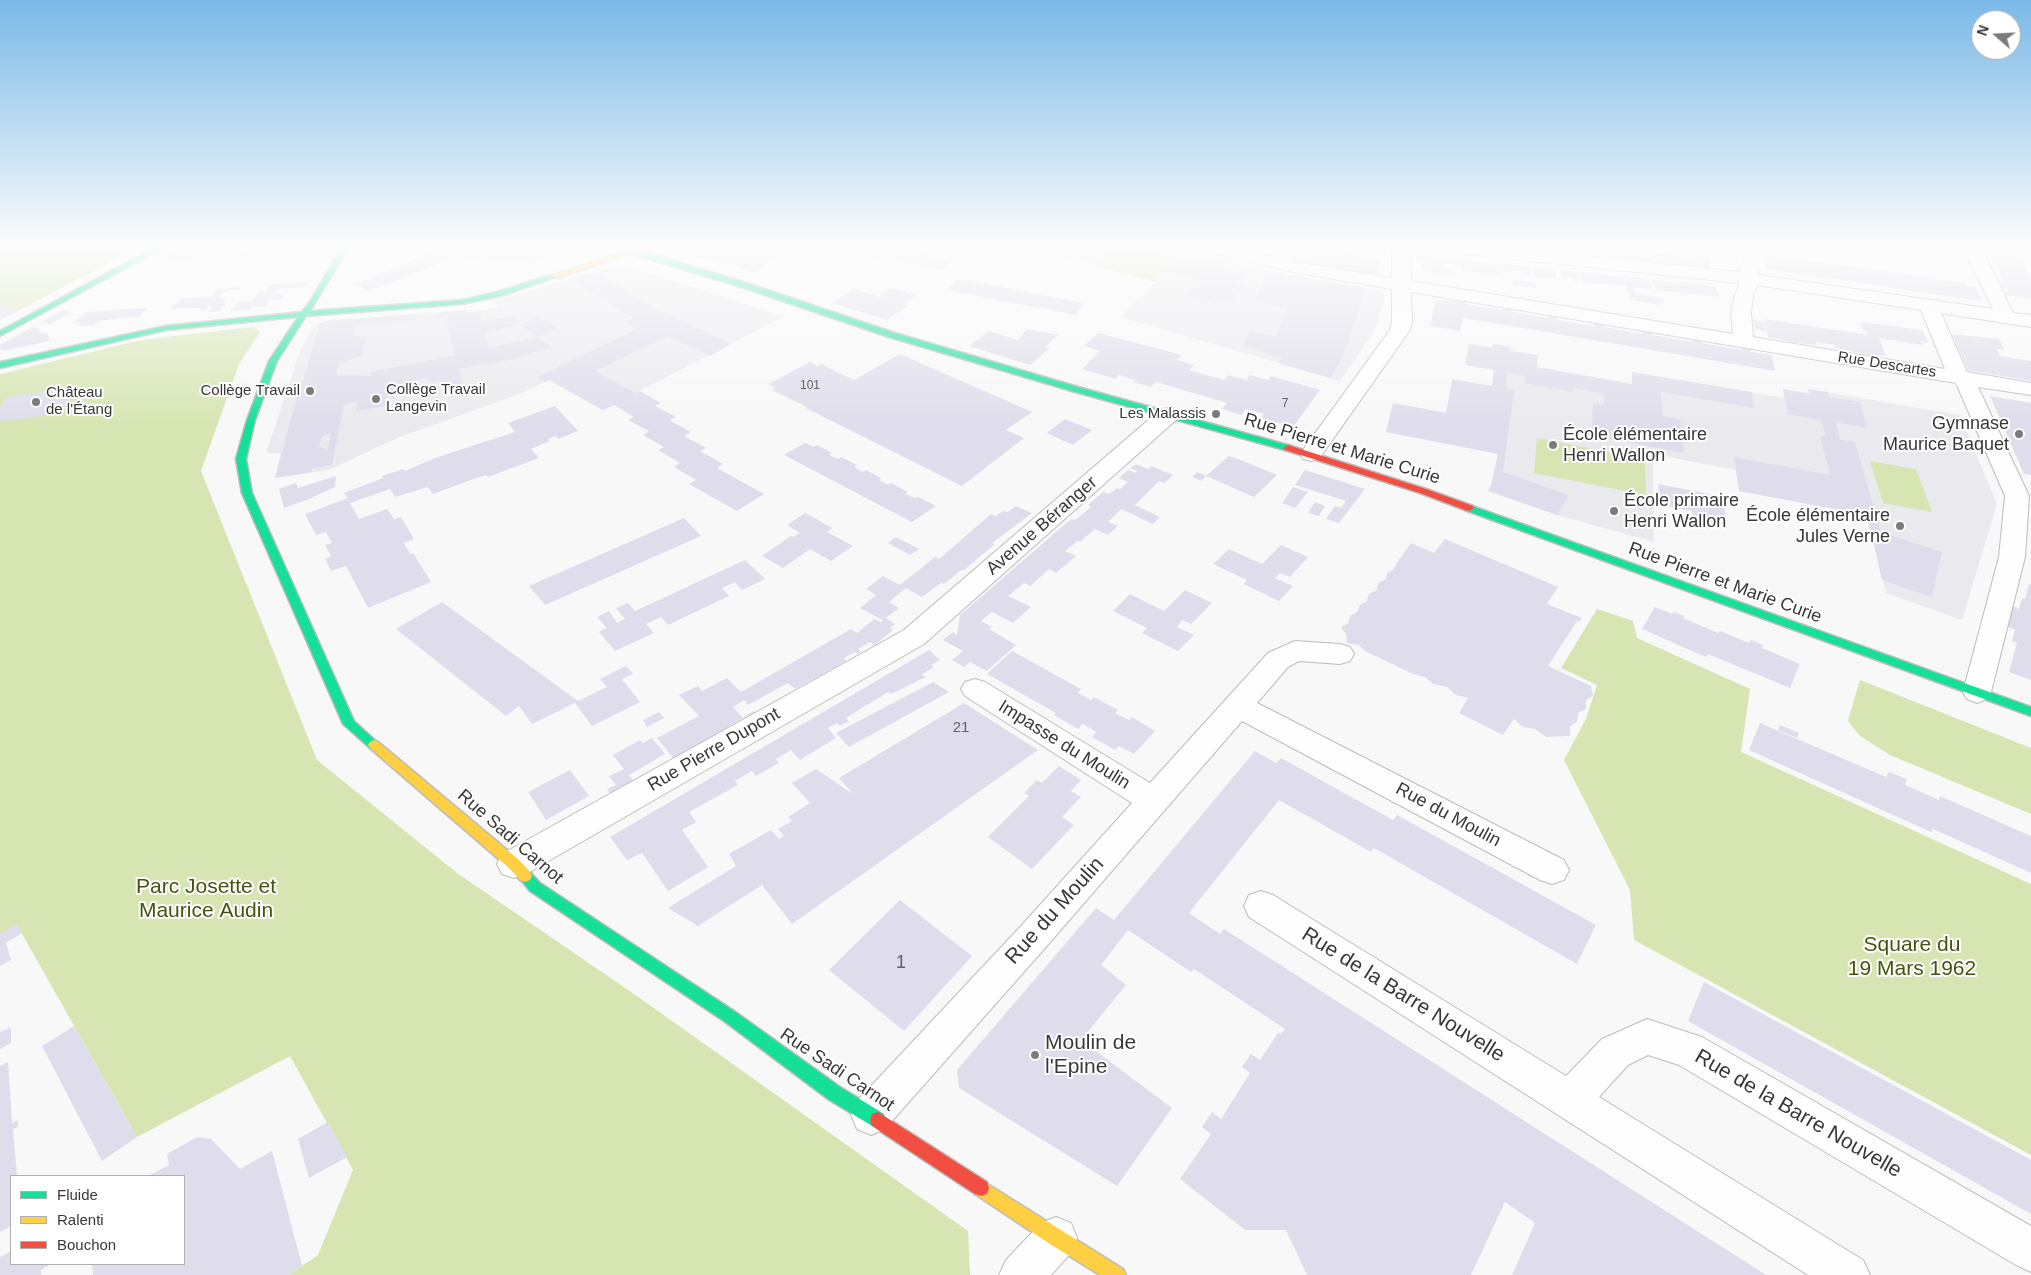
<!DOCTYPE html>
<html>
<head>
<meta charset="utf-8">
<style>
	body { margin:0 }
	#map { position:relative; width:2031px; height:1275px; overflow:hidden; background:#f8f8f9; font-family:Arial,sans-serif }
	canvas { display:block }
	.legend { position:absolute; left:10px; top:1175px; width:175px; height:90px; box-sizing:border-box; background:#fff; border:1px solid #afafb0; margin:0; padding:6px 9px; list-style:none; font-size:15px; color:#383839 }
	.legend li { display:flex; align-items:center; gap:10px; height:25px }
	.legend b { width:25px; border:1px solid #afafb0 }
	.north { position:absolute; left:1971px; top:10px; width:50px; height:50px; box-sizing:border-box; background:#fff; border:1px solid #afafb0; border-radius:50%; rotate:289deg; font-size:14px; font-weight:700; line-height:20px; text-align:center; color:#383839 }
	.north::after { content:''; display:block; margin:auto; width:18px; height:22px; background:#7b7b7c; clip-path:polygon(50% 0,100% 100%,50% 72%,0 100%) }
</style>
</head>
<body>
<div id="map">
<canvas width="2031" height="1275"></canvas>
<ul class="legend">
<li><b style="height:6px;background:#16e098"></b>Fluide</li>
<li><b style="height:6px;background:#ffcf43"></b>Ralenti</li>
<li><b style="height:6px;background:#f24e42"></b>Bouchon</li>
</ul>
<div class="north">N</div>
</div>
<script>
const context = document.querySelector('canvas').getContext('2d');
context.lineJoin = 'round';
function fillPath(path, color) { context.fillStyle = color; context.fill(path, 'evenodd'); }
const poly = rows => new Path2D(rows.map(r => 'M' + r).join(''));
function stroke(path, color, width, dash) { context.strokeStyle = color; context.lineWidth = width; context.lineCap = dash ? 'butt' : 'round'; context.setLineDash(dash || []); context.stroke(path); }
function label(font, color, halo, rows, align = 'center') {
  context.font = font + ' Arial,sans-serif'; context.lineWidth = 4; context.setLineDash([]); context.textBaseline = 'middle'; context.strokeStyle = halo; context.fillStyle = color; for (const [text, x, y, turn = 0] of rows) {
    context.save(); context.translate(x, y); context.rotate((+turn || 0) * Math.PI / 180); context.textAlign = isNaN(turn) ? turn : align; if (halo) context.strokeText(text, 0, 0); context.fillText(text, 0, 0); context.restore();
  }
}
const built = poly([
	[1115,246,1174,246,1277,273,1384,291,1384,302,1376,326,1367,342,1340,381,1121,317,1155,282,1094,265],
	[607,267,630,267,784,316,603,410,549,380,522,393,397,438,329,470,275,478,281,453,266,453,299,354,311,330,320,323,325,321,466,310,468,312,499,308,493,302],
	[1469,344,1492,347,1493,344,1511,347,1511,351,1538,355,1537,367,1632,384,1632,372,1784,398,1783,389,1809,393,1808,389,1960,415,1997,504,1962,620,1886,593,1867,515,1739,491,1736,470,1653,454,1654,542,1557,515,1488,491,1491,486,1498,454,1475,438,1483,384,1492,386,1494,370,1465,365]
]);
const green = poly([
	[0,246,141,246,18,311,0,304],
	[1115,246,1176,246,1158,261,1156,282,1094,265],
	[253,327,260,332,239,364,201,471,317,760,457,873,634,994,968,1231,970,1275,289,1275,318,1255,353,1170,290,1056,137,1137,17,925,0,934,0,374,141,340],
	[1537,438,1645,459,1646,495,1534,473],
	[1870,461,1916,469,1932,512,1883,503],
	[1597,609,1633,621,1637,638,1750,689,1741,752,2031,884,2031,1155,1634,940,1630,890,1564,760,1586,719,1597,685,1561,668],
	[1860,680,2031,748,2031,814,1890,755,1860,736,1848,721]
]);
const building = poly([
	[182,246,204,246,200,250,211,249,208,253,197,253,191,261,167,262,174,253,179,253,185,248,178,248],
	[251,246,266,247,314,246,310,252,243,257],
	[432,246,464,246,548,251,536,263,452,259,370,291,355,284,431,253,433,251],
	[682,246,788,246,755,273,740,268,741,266,673,253],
	[815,246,878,246,952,260,942,270],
	[1055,246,1115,246,1094,265,1029,247],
	[1235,246,1261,246,1259,251],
	[1295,246,1297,246,1382,260,1375,278,1287,263],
	[1510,246,1585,246,1696,258,1693,252,1707,253,1711,268,1658,262,1657,259,1654,258,1655,262,1647,261,1648,262,1585,254,1511,248],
	[1984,246,2013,246,2031,276,2031,299,2004,295,2002,291,2009,292,2007,289,2001,288,1999,284,2005,285,1997,270,1991,269,1989,266,1995,267],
	[1166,254,1188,260,1192,256,1215,262,1211,265,1246,275,1237,285,1244,287,1228,303,1220,301,1217,304,1183,294,1192,286,1197,287,1204,281,1157,271,1166,263,1158,261],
	[1763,254,1965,283,1967,286,1976,287,1982,300,1973,299,1973,300,1766,269],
	[1422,255,1530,267,1531,276,1522,275,1521,271,1511,270,1511,272,1500,271,1500,275,1462,271,1461,266,1444,264,1444,268,1456,272,1456,277,1429,273,1422,269,1422,262,1417,261,1416,257],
	[1532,267,1555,270,1557,279,1534,276],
	[1560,270,1577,272,1579,282,1574,281,1573,278,1561,277],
	[594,272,657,309,731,344,710,356,668,336,595,371,636,393,640,391,661,403,655,406,676,417,669,420,691,432,684,436,706,448,700,451,723,464,717,468,764,494,737,511,689,484,696,480,674,467,680,463,658,450,664,447,643,435,649,431,628,420,634,417,614,405,603,410,549,380,546,382,537,377,637,329,625,322,633,318,571,280],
	[1267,272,1366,288,1343,357,1330,378,1278,363,1282,358,1243,346,1250,332,1276,336,1287,307,1254,301],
	[1579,272,1647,279,1652,289,1633,287,1635,294,1657,296,1662,298,1665,302,1660,302,1660,305,1631,300,1626,286,1582,282],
	[958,279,1085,303,1076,315,947,290],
	[1513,280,1535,283,1536,288,1514,285],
	[1651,280,1681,283,1681,281,1715,287,1720,297,1657,290],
	[308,282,305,287,278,289,273,295,284,294,281,299,269,300,265,306,252,307,250,310,230,311,238,302,253,301,259,291,265,291,270,285],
	[243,287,240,290,228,290,221,294,219,297,228,298,224,303,227,303,220,311,208,312,213,306,208,306,205,310,199,310,201,308,169,309,183,298,210,297,216,289],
	[889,288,908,291,906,293,916,296,903,304,907,306,887,320,832,303,853,289,880,297],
	[1438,300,1465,301,1465,304,1502,310,1502,308,1511,309,1511,312,1548,318,1548,315,1557,317,1557,320,1594,326,1595,323,1604,324,1604,327,1643,334,1643,331,1652,332,1652,335,1692,342,1692,339,1701,341,1701,343,1742,350,1741,347,1751,349,1751,352,1772,355,1775,371,1463,318,1460,331,1430,326,1435,302,1437,302],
	[0,304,18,311,0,320],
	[147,308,140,316,98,321,94,325,78,326,81,322,73,323,87,312],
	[63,310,72,312,50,324,42,322],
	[466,310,468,312,481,311,481,322,512,316,520,321,516,323,519,325,484,332,489,348,537,337,552,347,510,360,459,369,463,383,448,386,440,380,431,382,425,378,408,382,394,395,390,395,385,400,392,405,356,411,357,402,344,404,332,465,312,468,312,472,275,478,301,382,303,381,320,323,325,321,417,314,415,320,356,325,353,336,366,337,361,356,340,363,335,375,371,376,371,372,455,355,446,318,435,318,438,313],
	[331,433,328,449,319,447,322,436],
	[539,317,557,329,537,337,520,325],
	[1765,319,1868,335,1866,331,1863,330,1860,322,1923,330,1928,343,1921,341,1923,345,1879,338,1886,356,1866,354,1836,348,1835,345,1816,342,1817,345,1798,343,1768,337],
	[1753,320,1765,322,1766,331,1755,329],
	[33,327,41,329,37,331,48,334,50,341,3,351,0,349,0,345],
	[1027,329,1058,335,1045,347,1050,348,1030,365,969,346,989,331,1018,340],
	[1098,333,1182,355,1177,360,1194,365,1189,370,1224,380,1228,375,1246,380,1250,375,1268,380,1271,376,1320,390,1293,427,1261,418,1264,414,1246,409,1241,415,1222,409,1227,403,1156,382,1150,387,1133,382,1135,380,1119,375,1116,379,1082,369,1100,351,1084,346],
	[1952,334,1999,339,2004,350,1997,349,2000,355,1998,355,1999,356,2031,361,2031,381,1968,370],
	[1469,344,1492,348,1493,344,1511,347,1510,351,1538,355,1536,367,1632,384,1632,372,1752,392,1754,408,1661,392,1663,416,1680,419,1684,453,1592,436,1593,403,1604,405,1604,394,1574,388,1574,392,1524,383,1525,376,1507,373,1506,388,1514,390,1503,472,1569,495,1557,515,1488,491,1491,486,1498,454,1386,432,1393,403,1446,413,1452,379,1492,386,1494,370,1465,365],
	[900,354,1032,412,1006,430,1024,438,962,486,806,408,807,407,772,390,775,388,768,384,810,362,818,366,821,364,854,380],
	[77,387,62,413,0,422,0,408,7,397],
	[1783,389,1809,394,1808,389,1828,392,1829,397,1860,402,1867,428,1836,422,1840,440,1855,442,1881,532,1942,552,1932,597,1882,580,1867,515,1739,491,1734,457,1830,475,1820,436,1826,437,1821,420,1788,414],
	[1990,396,2031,403,2031,475,2024,474],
	[555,406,578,431,558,439,556,436,548,439,550,441,531,449,539,458,488,477,486,475,465,482,433,494,428,487,395,497,390,489,350,503,359,519,387,509,394,519,401,517,414,539,404,543,410,554,413,553,431,582,368,608,346,566,331,571,325,559,331,556,325,545,332,543,326,532,316,535,305,514,348,498,344,493,383,478,382,476,403,469,405,471,435,458,515,432,508,423],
	[1065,419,1092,430,1073,445,1047,433],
	[805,443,814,447,817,445,832,453,829,455,838,459,841,457,857,465,854,467,863,472,866,470,881,478,879,480,888,485,891,483,908,492,905,494,915,498,918,497,936,506,912,522,784,455],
	[1229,456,1238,459,1277,475,1254,497,1206,476],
	[1136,464,1148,469,1151,466,1173,475,1165,483,1159,481,1135,505,1160,517,1153,524,1121,509,1108,522,1118,526,1108,535,1095,529,1080,542,1077,541,1065,551,1076,556,1056,573,1049,569,1030,586,1024,583,1008,596,1031,607,1013,623,992,612,981,621,992,627,989,629,1016,645,987,671,970,662,964,667,952,660,963,651,943,640,953,632,957,635,960,615,1064,525,1072,519,1075,520,1091,507,1088,505,1103,492,1109,494,1117,488,1120,489,1128,482,1119,478,1128,470,1136,473,1137,471,1130,468],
	[1305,470,1365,489,1339,523,1326,519,1335,506,1341,508,1346,501,1295,485],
	[1197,472,1206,476,1201,481,1192,477],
	[336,476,335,487,309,499,284,508,279,489,296,483,298,488],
	[1658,484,1714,495,1715,500,1724,502,1726,525,1693,519,1692,511,1660,505],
	[1293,487,1308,492,1295,508,1282,503],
	[1315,502,1325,506,1319,516,1308,513],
	[1016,506,1032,513,992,543,995,544,963,571,961,570,944,584,941,583,922,597,906,588,889,602,899,608,886,618,895,624,890,628,893,630,875,645,870,642,858,649,861,652,857,654,855,652,844,658,846,661,795,689,788,683,748,705,744,700,733,707,743,718,753,711,757,716,746,722,743,718,674,759,657,738,699,716,679,695,698,686,702,691,727,678,741,692,851,629,857,633,874,619,881,622,883,620,860,608,876,595,866,589,883,576,900,585,935,557,939,559,991,514,996,516,1003,511,1008,512],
	[805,513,832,528,827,532,853,546,831,561,810,549,783,568,762,556,791,536,794,537,800,533,787,525],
	[684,518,701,536,545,605,529,586],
	[896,537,898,538,919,549,910,555,888,543],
	[1445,539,1558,587,1547,604,1582,618,1579,622,1577,621,1548,666,1591,686,1593,696,1586,700,1586,709,1578,713,1577,722,1570,726,1570,736,1546,737,1535,729,1523,727,1514,719,1503,735,1459,713,1468,698,1456,695,1447,687,1433,684,1425,677,1413,674,1365,651,1359,645,1347,643,1346,634,1341,627,1348,623,1350,616,1357,612,1360,605,1367,601,1369,594,1377,590,1378,583,1386,579,1387,573,1394,569,1396,564,1411,543,1434,553],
	[1281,545,1308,557,1290,577,1280,573,1275,578,1293,586,1279,601,1244,584,1247,580,1213,564,1229,549,1262,564],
	[745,560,765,579,742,590,735,582,722,588,729,596,668,625,661,617,646,624,654,633,615,651,599,632,607,628,597,617,609,611,617,623,625,619,616,608,628,603,635,611],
	[2029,584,2031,585,2031,680,2009,672,2017,643,2012,641,2015,630,2008,627,2013,606,2019,609,2022,598,2025,599],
	[1185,590,1212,603,1191,624,1182,620,1177,627,1194,635,1178,651,1142,633,1147,628,1113,611,1130,594,1164,611],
	[442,602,578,701,607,687,600,679,626,666,633,674,622,679,640,702,592,726,575,703,532,724,519,706,506,716,396,629],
	[1655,607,1672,614,1674,612,1684,616,1683,618,1718,633,1720,631,1749,643,1751,640,1763,645,1762,648,1800,664,1790,688,1708,654,1706,657,1642,629],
	[929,650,940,660,931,665,934,667,921,675,926,677,891,694,888,692,846,718,849,721,840,726,837,723,828,728,836,738,800,760,791,750,776,759,779,763,756,776,752,771,735,781,738,785,689,812,696,822,682,830,708,867,668,891,642,853,627,860,610,837],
	[1012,651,1081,689,1078,693,1091,700,1094,697,1118,710,1115,713,1129,720,1132,717,1155,731,1134,754,1119,746,1115,750,1092,737,1096,732,1083,724,1078,729,1054,715,1056,713,987,674],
	[933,682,949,692,849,747,836,733],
	[964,703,1038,750,792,924,762,885,698,926,668,908,736,866,729,854,771,830,779,839,784,836,778,829,792,821,788,817,810,803,792,783,816,769,853,794,839,778],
	[659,712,664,718,647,727,643,720],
	[1760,723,1886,777,1889,772,1907,779,1905,785,1939,800,1940,796,2031,836,2031,873,1933,829,1931,832,1749,750],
	[1780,725,1799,733,1797,738,1778,730],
	[652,738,665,754,629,775,635,783,612,795,607,789,616,785,609,776,624,769,613,755,640,740,643,743],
	[1255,751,1276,763,1281,758,1393,820,1397,815,1596,925,1577,964,1374,848,1371,852,1279,800,1189,913,1220,934,1224,929,1766,1275,1512,1275,1535,1223,1505,1202,1471,1275,1307,1275,1286,1230,1245,1230,1180,1179,1211,1134,1202,1127,1212,1112,1221,1119,1250,1073,1242,1067,1251,1054,1260,1060,1278,1033,1281,1034,1285,1029,1194,969,1191,972,1128,930,1101,965,1126,985,1081,1040,1172,1108,1117,1186,959,1088,957,1070,1096,908,1114,920],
	[1059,766,1081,780,1071,791,1081,797,1062,817,1074,825,1032,869,988,837,1029,796,1024,793,1037,780,1042,783],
	[570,770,589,796,546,820,528,792],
	[900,900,972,956,904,1031,829,970],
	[17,924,22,933,6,943,11,960,0,966,0,934],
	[1704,982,2031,1160,2031,1214,1688,1021],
	[74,1026,137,1137,102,1161,42,1046],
	[11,1027,11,1043,0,1049,0,1032],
	[8,1062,12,1123,18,1120,18,1127,13,1129,17,1176,11,1176,11,1226,0,1232,0,1066],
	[328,1122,347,1157,309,1178,298,1139],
	[197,1137,211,1139,240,1169,272,1151,302,1266,289,1275,93,1275,92,1264,184,1264,184,1176,148,1176,169,1165,167,1154],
	[11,1251,11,1264,51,1264,41,1270,41,1275,0,1275,0,1257]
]);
const street = poly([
	[1197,246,1228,246,1293,262,1392,278,1392,246,1410,246,1411,281,1733,334,1731,313,1735,295,1740,283,1435,251,1429,250,1426,246,1487,246,1740,272,1734,246,1752,246,1759,275,1993,309,1962,246,1980,246,2013,313,2031,315,2031,327,1941,313,1967,372,2031,383,2031,395,1978,387,2029,496,2025,557,1991,692,1987,699,1977,703,1967,699,1963,692,1999,557,2005,496,1956,383,1411,292,1412,321,1410,330,1319,459,1311,461,1303,459,1300,454,1390,330,1392,321,1392,289,1293,272,1200,250,1197,246],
	[1757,285,1921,310,1945,369,1753,337,1751,313,1753,295,1757,285],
	[1168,408,1176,410,1179,415,1176,420,924,644,526,874,514,878,502,874,497,864,502,854,904,630,1160,410,1168,408],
	[1295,641,1340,644,1350,647,1354,654,1350,661,1340,664,1299,661,1288,667,1257,703,1564,860,1569,870,1564,880,1552,884,1540,880,1242,721,1045,948,885,1129,871,1135,857,1129,851,1115,857,1101,1021,926,1132,803,965,696,961,689,965,682,975,679,985,682,1150,783,1268,653,1295,641],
	[1261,891,1273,895,1566,1076,1602,1039,1647,1019,1702,1037,2031,1226,2031,1272,2016,1265,1679,1065,1648,1055,1628,1065,1599,1097,1863,1260,1870,1275,1808,1275,1249,917,1244,906,1249,895,1261,891],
	[1056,1217,1071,1223,1077,1238,1071,1253,1051,1275,999,1275,1006,1260,1041,1223,1056,1217]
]);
const fast = poly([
	[157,246,167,246,0,336,0,331,157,246],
	[342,246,350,246,310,311,462,300,496,292,555,274,559,276,501,296,462,304,306,316,277,361,255,420,246,459,252,493,354,721,380,745,378,748,374,750,370,748,343,724,242,493,236,459,247,420,269,361,298,317,166,330,0,368,0,362,166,326,302,312,311,300,342,246],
	[629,249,635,249,747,283,895,333,1078,387,1291,446,1293,448,1291,450,1285,450,1072,391,889,337,741,287,629,253,629,249],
	[1469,505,2031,707,2031,716,1465,510,1464,508,1469,505],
	[525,870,530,872,540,883,734,1011,840,1087,884,1114,886,1120,884,1126,878,1128,872,1126,828,1099,724,1021,530,891,518,876,520,872,525,870]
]);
const slow = poly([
	[641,246,653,246,558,278,551,276,641,246],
	[374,740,378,742,519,860,530,872,532,876,530,880,525,882,520,880,509,868,370,748,368,745,370,742,374,740],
	[981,1180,1123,1269,1126,1275,1100,1275,1050,1244,975,1194,973,1188,975,1182,981,1180]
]);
const jam = poly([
	[1288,445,1426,489,1473,506,1474,508,1469,511,1465,510,1420,493,1285,450,1283,448,1288,445],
	[878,1112,987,1182,989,1188,987,1194,981,1196,975,1194,872,1126,870,1120,872,1114,878,1112]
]);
const markers = [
	[310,391,5,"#7b7b7c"],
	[376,399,5,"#7b7b7c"],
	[36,402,5,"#7b7b7c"],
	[1216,414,5,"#7b7b7c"],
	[2019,434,5,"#7b7b7c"],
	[1553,445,5,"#7b7b7c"],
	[1614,511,5,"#7b7b7c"],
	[1900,526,5,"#7b7b7c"],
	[1035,1055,5,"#7b7b7c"]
];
const farNumbernames = [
	["101",810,386],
	["7",1285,404]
];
const farStreetnames = [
	["Rue Descartes",1887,365,9]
];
const farPoinames = [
	["Collège Travail",386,390],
	["Langevin",386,407],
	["Collège Travail",300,391,"right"],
	["Château",46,393],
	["de l'Étang",46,410],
	["Les Malassis",1206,414,"right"]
];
const numberNames = [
	["21",961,728]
];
const poiNames = [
	["Gymnase",2009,424],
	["Maurice Baquet",2009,445],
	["École élémentaire",1563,435,"left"],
	["Henri Wallon",1563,456,"left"],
	["École primaire",1624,501,"left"],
	["Henri Wallon",1624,522,"left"],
	["École élémentaire",1890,516],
	["Jules Verne",1890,537]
];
const streetNames = [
	["Rue Pierre et Marie Curie",1342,449,17],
	["Avenue Béranger",1042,526,-41],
	["Rue Pierre et Marie Curie",1725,583,20],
	["Impasse du Moulin",1064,745,32],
	["Rue Pierre Dupont",714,750,-30],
	["Rue du Moulin",1448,815,28],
	["Rue Sadi Carnot",510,837,41],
	["Rue Sadi Carnot",837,1070,34]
];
const nearNumbernames = [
	["1",901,963]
];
const nearParknames = [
	["Parc Josette et",206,887],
	["Maurice Audin",206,911],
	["Square du",1912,945],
	["19 Mars 1962",1912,969]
];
const nearStreetnames = [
	["Rue du Moulin",1055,911,-48],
	["Rue de la Barre Nouvelle",1403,995,32],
	["Rue de la Barre Nouvelle",1798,1114,30]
];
const nearPoinames = [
	["Moulin de",1045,1043],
	["l'Epine",1045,1067]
];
fillPath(built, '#eaeaee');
fillPath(green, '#d6e5b2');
fillPath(building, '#dfddeb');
stroke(street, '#bcbcbd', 2);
stroke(fast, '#bcbcbd', 3);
stroke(slow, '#bcbcbd', 3);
stroke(jam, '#bcbcbd', 3);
fillPath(street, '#fefefe');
fillPath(fast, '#16e098');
fillPath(slow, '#ffcf43');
fillPath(jam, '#f24e42');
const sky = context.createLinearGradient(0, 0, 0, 425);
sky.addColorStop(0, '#7ab9e8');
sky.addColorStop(0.58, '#fcfcfc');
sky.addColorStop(1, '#fcfcfc00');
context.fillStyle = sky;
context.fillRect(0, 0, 2031, 425);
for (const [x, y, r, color] of markers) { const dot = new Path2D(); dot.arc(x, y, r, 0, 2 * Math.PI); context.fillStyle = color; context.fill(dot); stroke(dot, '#fff', 2); }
label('12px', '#626166', null, farNumbernames);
label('15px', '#383839', '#fff', farStreetnames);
label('15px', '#383839', '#fff', farPoinames, 'left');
label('15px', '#626166', null, numberNames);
label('18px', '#383839', '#fff', poiNames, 'right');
label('18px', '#383839', '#fff', streetNames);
label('18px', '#626166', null, nearNumbernames);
label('21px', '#455510', '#fff', nearParknames);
label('21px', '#383839', '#fff', nearStreetnames);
label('21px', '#383839', '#fff', nearPoinames, 'left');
</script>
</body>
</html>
